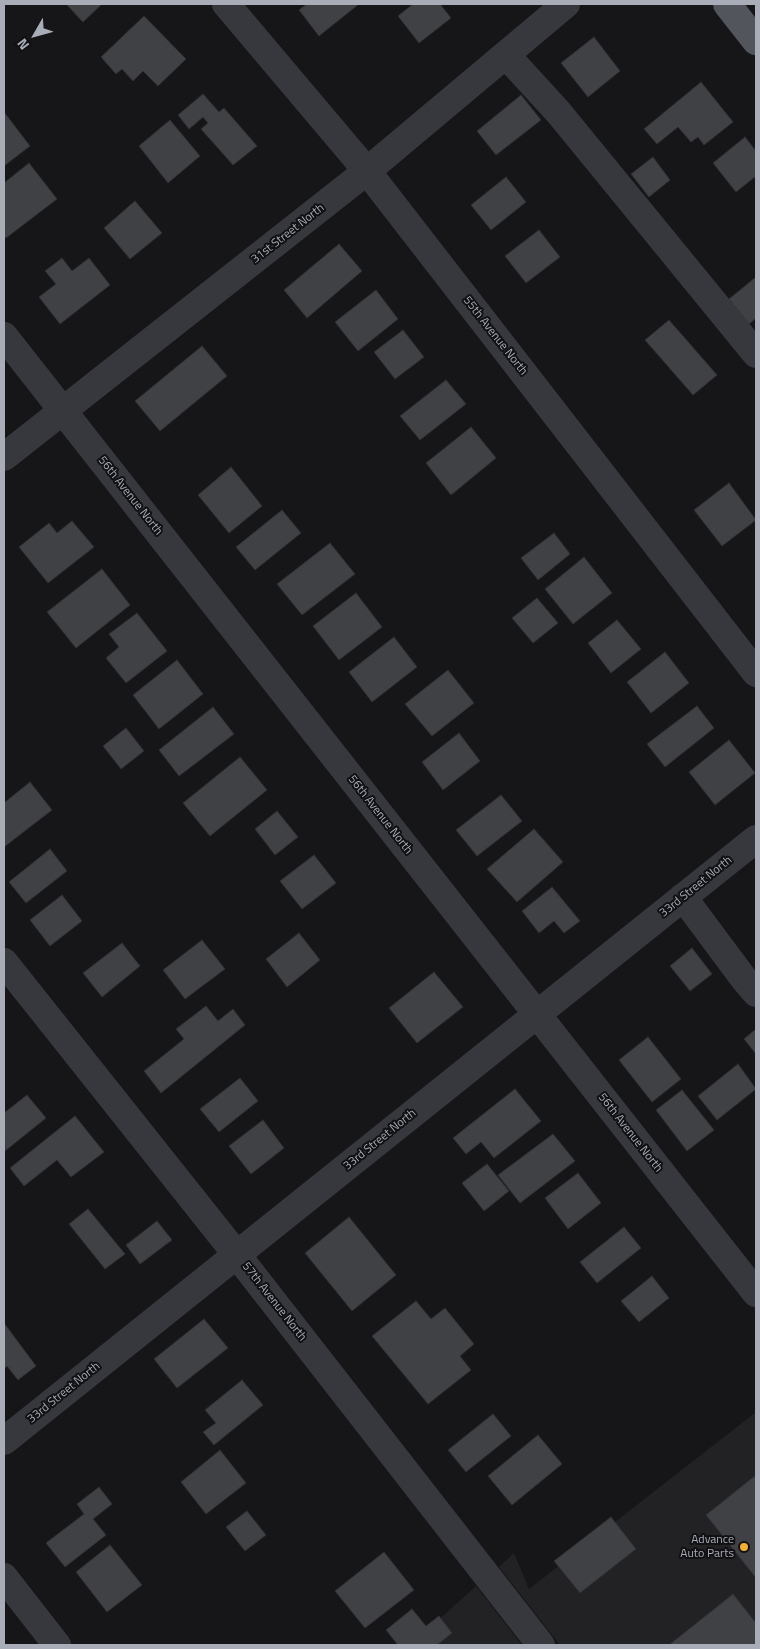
<!DOCTYPE html>
<html>
<head>
<meta charset="utf-8">
<style>
	body { margin:0 }
	#map { position:relative; width:760px; height:1649px; overflow:hidden; background:#161618; font-family:"Titillium Web",sans-serif }
	canvas { display:block }
	.frame { position:absolute; inset:0; border:5px solid #a8adb8; pointer-events:none }
	.north { position:absolute; left:10px; top:10px; width:50px; height:50px; -webkit-text-stroke:4px #111113; paint-order:stroke; rotate:232deg; font-size:14px; font-weight:700; line-height:20px; text-align:center; color:#a8adb8 }
	.north::after { content:''; display:block; margin:auto; width:18px; height:22px; background:#a8adb8; clip-path:polygon(50% 0,100% 100%,50% 72%,0 100%) }
</style>
</head>
<body>
<div id="map">
<canvas width="760" height="1649"></canvas>
<div class="frame"></div>
<div class="north">N</div>
</div>
<script>
const context = document.querySelector('canvas').getContext('2d');
context.lineJoin = 'round';
function fillPath(path, color) { context.fillStyle = color; context.fill(path, 'evenodd'); }
const poly = rows => new Path2D(rows.map(r => 'M' + r).join(''));
function stroke(path, color, width, dash) { context.strokeStyle = color; context.lineWidth = width; context.lineCap = dash ? 'butt' : 'round'; context.setLineDash(dash || []); context.stroke(path); }
function label(font, color, halo, rows, align = 'center') {
  context.font = font + ' "Titillium Web",sans-serif'; context.lineWidth = 4; context.setLineDash([]); context.textBaseline = 'middle'; context.strokeStyle = halo; context.fillStyle = color; for (const [text, x, y, turn = 0] of rows) {
    context.save(); context.translate(x, y); context.rotate((+turn || 0) * Math.PI / 180); context.textAlign = isNaN(turn) ? turn : align; if (halo) context.strokeText(text, 0, 0); context.fillText(text, 0, 0); context.restore();
  }
}
const built = poly([
	[756,1412,756,1645,560,1645,499,1567,514,1553,529,1589],
	[476,1586,522,1645,411,1645]
]);
const building = poly([
	[66,4,102,4,83,22,66,4],
	[307,4,359,4,319,36,299,10,307,4],
	[413,4,440,4,451,18,419,43,398,16,413,4],
	[144,16,186,59,158,86,143,71,133,81,122,69,116,74,101,57,144,16],
	[594,37,620,71,588,97,561,63,594,37],
	[701,82,733,122,704,145,698,137,691,142,678,127,657,144,644,129,701,82],
	[203,94,219,112,224,108,257,146,233,165,201,129,208,123,203,117,189,129,178,115,203,94],
	[521,95,541,120,496,155,477,131,521,95],
	[4,112,30,146,4,166,4,112],
	[170,120,200,156,168,183,139,146,170,120],
	[745,137,756,151,756,176,736,192,713,163,745,137],
	[653,157,670,180,649,197,631,174,653,157],
	[29,163,57,199,6,238,4,236,4,183,29,163],
	[506,177,526,202,491,230,471,205,506,177],
	[135,201,162,233,130,259,104,228,135,201],
	[539,230,560,257,526,283,505,256,539,230],
	[339,244,362,271,307,318,284,290,339,244],
	[62,258,72,271,89,258,110,285,60,324,39,297,56,284,45,271,62,258],
	[756,277,756,318,749,324,729,299,756,277],
	[376,290,398,319,358,351,335,322,376,290],
	[669,320,717,375,693,395,645,340,669,320],
	[403,330,424,357,395,379,374,352,403,330],
	[202,346,227,376,160,431,135,401,202,346],
	[446,380,466,404,420,440,400,416,446,380],
	[471,427,496,458,451,495,426,463,471,427],
	[231,467,262,506,229,533,198,495,231,467],
	[729,483,756,520,722,546,694,510,729,483],
	[282,510,301,533,255,570,236,547,282,510],
	[72,521,94,547,48,583,19,547,49,523,57,533,72,521],
	[554,533,570,554,538,580,521,558,554,533],
	[330,543,355,574,302,615,277,584,330,543],
	[584,557,612,593,573,624,545,589,584,557],
	[102,569,130,605,76,648,47,612,102,569],
	[356,593,382,627,339,660,313,626,356,593],
	[537,598,558,623,533,643,512,618,537,598],
	[137,613,167,651,126,683,106,658,119,647,109,634,137,613],
	[617,620,641,649,611,673,588,643,617,620],
	[394,637,417,667,372,702,349,672,394,637],
	[665,652,689,683,651,713,627,682,665,652],
	[177,660,203,694,159,729,133,695,177,660],
	[448,670,474,703,432,736,405,704,448,670],
	[697,706,714,728,665,767,647,744,697,706],
	[213,707,234,734,179,776,159,750,213,707],
	[126,728,144,751,121,769,103,746,126,728],
	[459,733,480,761,443,790,422,762,459,733],
	[729,740,755,773,715,805,689,772,729,740],
	[240,757,267,790,210,836,183,803,240,757],
	[30,782,52,810,4,847,4,803,30,782],
	[501,795,522,821,477,856,456,830,501,795],
	[277,811,298,837,275,855,255,829,277,811],
	[534,829,563,862,517,902,487,869,534,829],
	[50,849,67,871,26,903,9,882,50,849],
	[314,855,336,883,302,909,280,881,314,855],
	[552,887,580,921,564,933,554,921,539,933,522,911,552,887],
	[62,895,82,921,50,946,30,920,62,895],
	[299,933,320,960,287,987,266,959,299,933],
	[202,940,225,969,185,999,163,970,202,940],
	[122,943,140,966,102,997,83,973,122,943],
	[692,948,712,974,690,991,670,966,692,948],
	[434,972,463,1007,417,1043,389,1008,434,972],
	[206,1006,218,1021,233,1009,245,1025,161,1093,144,1071,184,1039,176,1029,206,1006],
	[756,1029,756,1054,744,1039,756,1029],
	[648,1037,681,1079,652,1102,619,1060,648,1037],
	[738,1064,756,1089,717,1120,698,1096,738,1064],
	[240,1078,258,1101,219,1132,200,1109,240,1078],
	[515,1089,541,1121,494,1158,481,1142,466,1154,453,1138,515,1089],
	[682,1090,714,1130,687,1151,656,1110,682,1090],
	[27,1095,46,1118,5,1151,4,1113,27,1095],
	[75,1116,104,1152,71,1177,57,1160,24,1186,10,1168,75,1116],
	[263,1120,284,1148,251,1174,229,1146,263,1120],
	[553,1134,575,1161,520,1203,498,1175,553,1134],
	[487,1164,509,1191,484,1211,462,1183,487,1164],
	[578,1173,601,1203,568,1229,545,1198,578,1173],
	[88,1209,125,1254,105,1269,69,1224,88,1209],
	[349,1217,396,1275,352,1311,305,1253,349,1217],
	[157,1221,172,1240,140,1264,126,1245,157,1221],
	[624,1227,641,1248,597,1283,580,1262,624,1227],
	[652,1276,669,1298,639,1322,621,1301,652,1276],
	[416,1301,431,1319,445,1308,474,1344,460,1356,471,1370,428,1404,372,1336,416,1301],
	[204,1319,228,1348,177,1388,154,1359,204,1319],
	[4,1323,36,1366,18,1380,7,1366,4,1369,4,1323],
	[242,1380,263,1405,214,1445,203,1432,216,1423,205,1410,242,1380],
	[493,1414,511,1436,466,1472,448,1450,493,1414],
	[538,1435,562,1464,512,1505,488,1476,538,1435],
	[220,1450,246,1483,206,1514,181,1482,220,1450],
	[756,1475,756,1578,706,1515,756,1475],
	[99,1487,112,1504,93,1519,106,1535,65,1567,46,1543,84,1514,77,1504,99,1487],
	[247,1511,266,1535,245,1551,226,1527,247,1511],
	[611,1517,636,1549,580,1593,554,1561,611,1517],
	[110,1545,142,1585,107,1612,76,1572,110,1545],
	[384,1552,414,1590,365,1628,335,1591,384,1552],
	[733,1594,756,1623,756,1645,669,1645,733,1594],
	[412,1609,426,1626,439,1616,452,1633,437,1645,398,1645,386,1630,412,1609]
]);
const minor = poly([
	[226,4,367,171,756,673],
	[506,55,559,113,756,354],
	[4,336,756,1293],
	[4,457,367,171,566,4],
	[683,897,744,979,756,993],
	[4,962,237,1255,541,1645],
	[4,1441,756,839],
	[4,1577,57,1645]
]);
const major = poly([
	[727,4,756,41]
]);
const markers = [
	[744,1547,5,"#f2b134"]
];
const streetNames = [
	["31st Street North",288,234,-38],
	["55th Avenue North",495,336,52],
	["56th Avenue North",130,496,52],
	["56th Avenue North",380,815,52],
	["33rd Street North",696,887,-39],
	["56th Avenue North",630,1133,52],
	["33rd Street North",380,1140,-39],
	["57th Avenue North",274,1302,52],
	["33rd Street North",64,1393,-39]
];
const poiNames = [
	["Advance",734,1540],
	["Auto Parts",734,1554]
];
fillPath(built, '#222225');
fillPath(building, '#404145');
stroke(building, '#303034', 1);
stroke(minor, '#37383d', 28);
stroke(major, '#53555c', 28);
for (const [x, y, r, color] of markers) { const dot = new Path2D(); dot.arc(x, y, r, 0, 2 * Math.PI); context.fillStyle = color; context.fill(dot); stroke(dot, '#111113', 2); }
label('12px', '#a8adb8', '#111113', streetNames);
label('12px', '#a8adb8', '#111113', poiNames, 'right');
</script>
</body>
</html>
